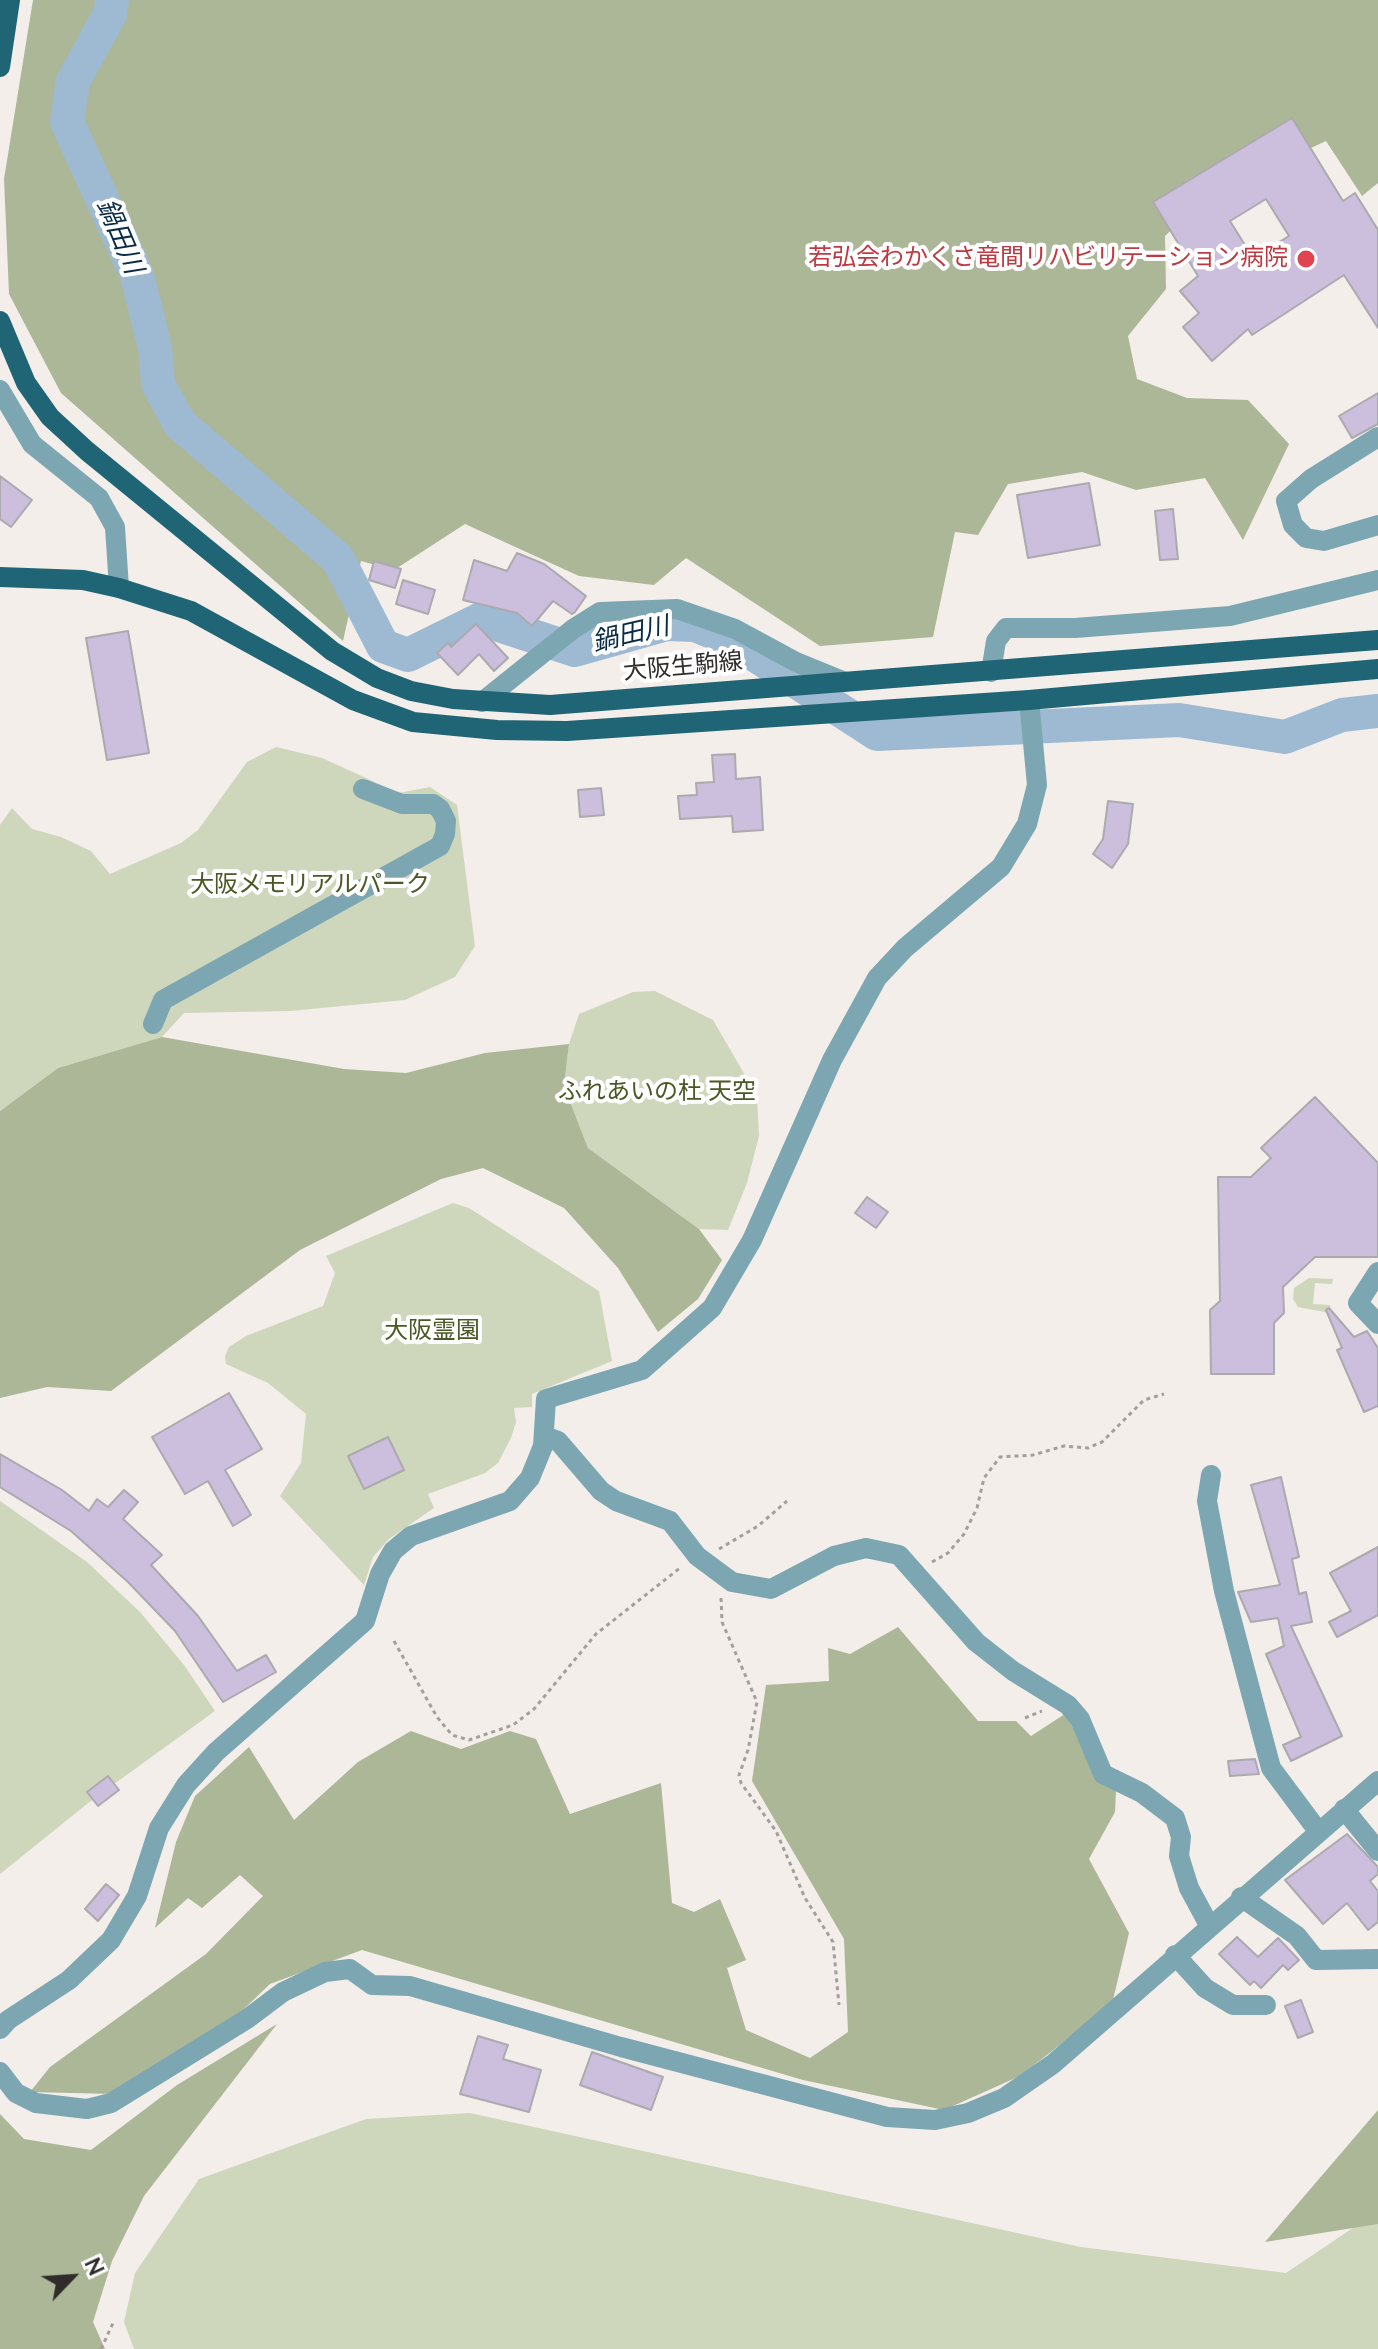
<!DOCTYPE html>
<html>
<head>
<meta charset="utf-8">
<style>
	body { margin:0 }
	#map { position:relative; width:1378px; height:2349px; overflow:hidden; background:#f3eee9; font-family:"Nunito Sans",sans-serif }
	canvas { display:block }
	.north { position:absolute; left:32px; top:2237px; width:80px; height:80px; -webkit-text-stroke:6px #fff; paint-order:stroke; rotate:65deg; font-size:22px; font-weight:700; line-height:32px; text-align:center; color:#2f2c2b }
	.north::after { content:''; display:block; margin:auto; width:28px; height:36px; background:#2f2c2b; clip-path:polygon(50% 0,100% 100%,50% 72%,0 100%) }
</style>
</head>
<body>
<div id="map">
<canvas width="1378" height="2349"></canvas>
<div class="north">N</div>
</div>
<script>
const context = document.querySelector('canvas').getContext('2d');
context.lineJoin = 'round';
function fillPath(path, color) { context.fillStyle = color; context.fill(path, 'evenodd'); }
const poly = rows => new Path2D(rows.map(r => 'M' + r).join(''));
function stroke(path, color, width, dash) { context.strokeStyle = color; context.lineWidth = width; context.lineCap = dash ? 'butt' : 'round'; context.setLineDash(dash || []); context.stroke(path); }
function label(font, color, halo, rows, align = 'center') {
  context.font = font + ' "Nunito Sans","Noto Sans JP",sans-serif'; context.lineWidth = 8; context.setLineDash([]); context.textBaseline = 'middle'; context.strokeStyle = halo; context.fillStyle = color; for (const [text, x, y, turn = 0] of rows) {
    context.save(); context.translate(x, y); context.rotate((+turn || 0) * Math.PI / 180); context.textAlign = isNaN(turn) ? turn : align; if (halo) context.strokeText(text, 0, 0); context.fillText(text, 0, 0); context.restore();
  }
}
const green = poly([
	[276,747,322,758,399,793,430,787,457,805,475,946,455,977,405,1000,290,1011,184,1013,162,1037,58,1068,0,1111,0,825,12,808,32,829,61,837,91,851,110,874,181,843,198,830,247,762],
	[655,991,713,1020,757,1096,759,1136,747,1183,728,1230,699,1229,588,1148,564,1086,569,1044,579,1014,633,992],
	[453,1203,469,1208,599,1291,612,1361,532,1394,532,1407,514,1408,516,1422,511,1438,498,1463,485,1473,428,1494,434,1508,389,1539,373,1557,364,1585,280,1496,301,1463,306,1414,268,1383,226,1364,225,1356,229,1347,246,1336,323,1306,335,1273,326,1256],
	[1309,1278,1333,1279,1332,1284,1315,1283,1313,1304,1330,1305,1330,1313,1298,1307,1293,1299,1294,1288],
	[0,1501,87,1562,140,1612,184,1665,215,1711,92,1800,0,1874],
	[470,2113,1081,2247,1286,2273,1378,2211,1378,2349,134,2349,124,2322,135,2273,199,2179,366,2119]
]);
const forest = poly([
	[33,0,1378,0,1378,183,1362,196,1326,141,1205,197,1165,236,1166,289,1128,336,1137,379,1187,398,1248,400,1289,444,1243,540,1205,478,1136,490,1082,472,1008,484,978,535,955,532,933,637,820,646,686,558,654,585,579,576,465,524,394,570,361,561,343,641,61,393,9,294,4,179],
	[162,1037,344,1069,406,1073,485,1053,569,1044,564,1086,588,1148,699,1229,722,1260,698,1299,658,1332,618,1268,564,1208,483,1168,441,1179,300,1250,111,1391,47,1387,0,1398,0,1111,58,1068],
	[898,1627,978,1721,1016,1721,1031,1736,1068,1712,1116,1790,1115,1812,1089,1859,1129,1933,1112,2004,1020,2076,944,2110,803,2080,362,1950,270,1984,227,2025,114,2094,30,2092,50,2067,206,1954,263,1896,240,1875,202,1908,188,1898,155,1928,176,1842,195,1796,249,1747,294,1820,358,1762,411,1731,461,1749,510,1731,536,1739,570,1814,661,1783,672,1903,694,1912,720,1899,746,1960,727,1968,746,2030,810,2058,848,2032,844,1939,752,1781,766,1685,829,1681,828,1648,850,1654],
	[277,2024,144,2196,112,2261,93,2322,105,2349,0,2349,0,2114,24,2139,91,2150,177,2085],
	[1378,2110,1378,2224,1265,2242]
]);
const river = poly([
	[112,0,110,14,73,81,67,122,137,275,155,348,158,384,180,424,338,559,383,646,408,655,481,619,575,650,667,624,695,625,732,640,877,734,1179,720,1285,737,1342,715,1378,711]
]);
const building = poly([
	[1292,118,1343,201,1355,193,1378,230,1378,328,1344,275,1252,335,1248,329,1212,361,1183,327,1199,313,1180,291,1198,276,1153,202,1292,118],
	[1266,199,1289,236,1253,258,1230,221,1266,199],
	[1378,393,1378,424,1352,438,1339,416,1378,393],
	[0,476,32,500,11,527,0,519,0,476],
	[1089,483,1100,545,1028,558,1017,495,1089,483],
	[1173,509,1178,559,1160,560,1155,511,1173,509],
	[517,553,544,564,586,596,575,612,572,614,553,601,532,626,517,613,463,600,474,560,507,571,517,553],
	[374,561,401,569,395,588,369,580,374,561],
	[403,580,435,590,428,614,396,604,403,580],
	[476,624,508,658,494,671,479,654,458,675,437,653,448,643,451,647,476,624],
	[128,631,149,753,107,760,86,638,128,631],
	[735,754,736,779,760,777,763,830,733,832,732,816,680,819,678,796,697,795,696,783,714,782,712,755,735,754],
	[601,788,604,815,580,817,578,790,601,788],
	[1108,801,1133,804,1128,844,1112,868,1093,854,1103,839,1108,801],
	[1315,1097,1378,1163,1378,1257,1315,1257,1283,1287,1284,1313,1274,1323,1274,1374,1211,1374,1210,1310,1220,1301,1218,1177,1251,1177,1271,1158,1261,1148,1315,1097],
	[867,1197,888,1212,876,1228,855,1213,867,1197],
	[1329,1308,1354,1337,1367,1331,1378,1348,1378,1406,1364,1412,1337,1350,1342,1348,1326,1310,1329,1308],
	[229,1393,262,1449,225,1470,251,1515,233,1526,208,1481,185,1494,152,1437,229,1393],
	[388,1437,404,1470,364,1489,348,1456,388,1437],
	[0,1454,62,1490,89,1511,97,1499,108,1507,124,1490,138,1502,123,1519,162,1555,151,1565,198,1616,237,1671,266,1655,276,1672,223,1702,175,1631,128,1582,71,1531,0,1487,0,1454],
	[1281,1477,1299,1557,1292,1559,1299,1594,1306,1592,1312,1622,1291,1626,1342,1736,1291,1761,1283,1745,1301,1737,1266,1654,1284,1646,1278,1618,1251,1622,1238,1592,1280,1585,1251,1485,1281,1477],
	[1378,1547,1378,1615,1337,1637,1329,1622,1351,1611,1330,1573,1378,1547],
	[1255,1759,1259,1774,1230,1776,1228,1761,1255,1759],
	[108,1776,119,1790,98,1806,87,1792,108,1776],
	[1347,1834,1378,1867,1378,1874,1370,1881,1378,1891,1378,1922,1368,1930,1347,1903,1323,1924,1285,1880,1347,1834],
	[106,1884,119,1895,98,1921,85,1909,106,1884],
	[1237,1937,1258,1957,1278,1938,1299,1960,1288,1970,1283,1965,1261,1988,1254,1981,1250,1985,1219,1954,1237,1937],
	[1301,2000,1313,2032,1298,2038,1285,2006,1301,2000],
	[478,2036,508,2045,503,2059,541,2070,529,2112,460,2094,478,2036],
	[592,2052,663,2077,651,2110,580,2085,592,2052]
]);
const path = poly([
	[719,1549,758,1526,787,1501],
	[932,1562,948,1553,964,1534,977,1508,984,1478,1000,1457,1033,1455,1064,1446,1088,1448,1102,1442,1144,1400,1164,1394],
	[721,1598,722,1622,757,1702,748,1750,739,1775,741,1783,776,1831,805,1898,833,1942,839,2005],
	[394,1641,437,1717,452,1735,469,1740,513,1725,534,1709,596,1634,680,1568],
	[1025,1718,1042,1711],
	[101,2349,114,2321]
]);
const minor = poly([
	[0,390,32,444,99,498,115,527,119,588],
	[1378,437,1311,479,1286,501,1293,525,1306,538,1324,541,1378,525],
	[991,672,996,641,1006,628,1075,628,1230,616,1378,580],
	[482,702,573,629,600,612,677,609,735,629,796,662,845,682],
	[153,1024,163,1000,440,846,445,834,446,821,440,809,433,804,402,804,363,789],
	[1378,1272,1358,1303,1378,1324],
	[544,1436,558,1441,601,1491,616,1501,670,1521,697,1556,732,1582,771,1589,834,1556,866,1548,899,1555,976,1642,1013,1671,1068,1705,1080,1719,1103,1774,1142,1793,1175,1818,1181,1837,1179,1856,1189,1888,1209,1925],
	[1211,1475,1207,1501,1224,1591,1271,1768,1318,1831],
	[1344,1809,1378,1851],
	[1241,1897,1297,1936,1316,1960,1378,1959],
	[1175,1955,1205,1988,1233,2005,1266,2005],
	[0,2029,8,2020,69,1980,111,1940,137,1896,159,1828,186,1785,216,1752,365,1621,380,1574,393,1551,411,1536,510,1501,530,1478,543,1446,546,1399,642,1370,712,1308,752,1240,832,1060,877,978,905,948,1001,867,1027,824,1037,785,1029,700],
	[0,2072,16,2093,36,2103,87,2109,111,2103,247,2019,283,1992,325,1972,350,1969,372,1985,410,1986,621,2047,887,2117,935,2120,968,2113,1004,2098,1053,2064,1378,1781]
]);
const major = poly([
	[0,67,10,0],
	[0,321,26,383,50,417,87,451,332,651,377,678,411,691,453,699,550,705,1378,640],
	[0,577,83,580,119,588,191,611,353,700,413,722,497,730,567,731,1029,700,1378,669]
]);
const markers = [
	[1306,259,10,"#e0444e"]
];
const healthNames = [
	["若弘会わかくさ竜間リハビリテーション病院",1288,259]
];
const streetNames = [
	["大阪生駒線",683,668,-5]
];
const parkNames = [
	["大阪メモリアルパーク",310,886],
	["ふれあいの杜 天空",657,1093],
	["大阪霊園",432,1332]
];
const waterNames = [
	["鍋田川",118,237,67],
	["鍋田川",631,636,-13]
];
fillPath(green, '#ced7bc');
fillPath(forest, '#acb797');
stroke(river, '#9ebad2', 34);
fillPath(building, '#ccbedd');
stroke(building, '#aca9af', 2);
stroke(path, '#a39f9c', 3, [4, 4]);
stroke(minor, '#7ca6b1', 20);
stroke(major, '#1f6575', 20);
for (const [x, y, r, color] of markers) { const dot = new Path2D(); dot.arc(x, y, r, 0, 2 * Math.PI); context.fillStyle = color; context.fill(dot); stroke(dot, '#fff', 3); }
label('24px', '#be3a42', '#fff', healthNames, 'right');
label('24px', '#2f2c2b', '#fff', streetNames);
label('24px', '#4a5825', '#fff', parkNames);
label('italic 26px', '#082c45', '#fff', waterNames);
</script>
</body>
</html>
